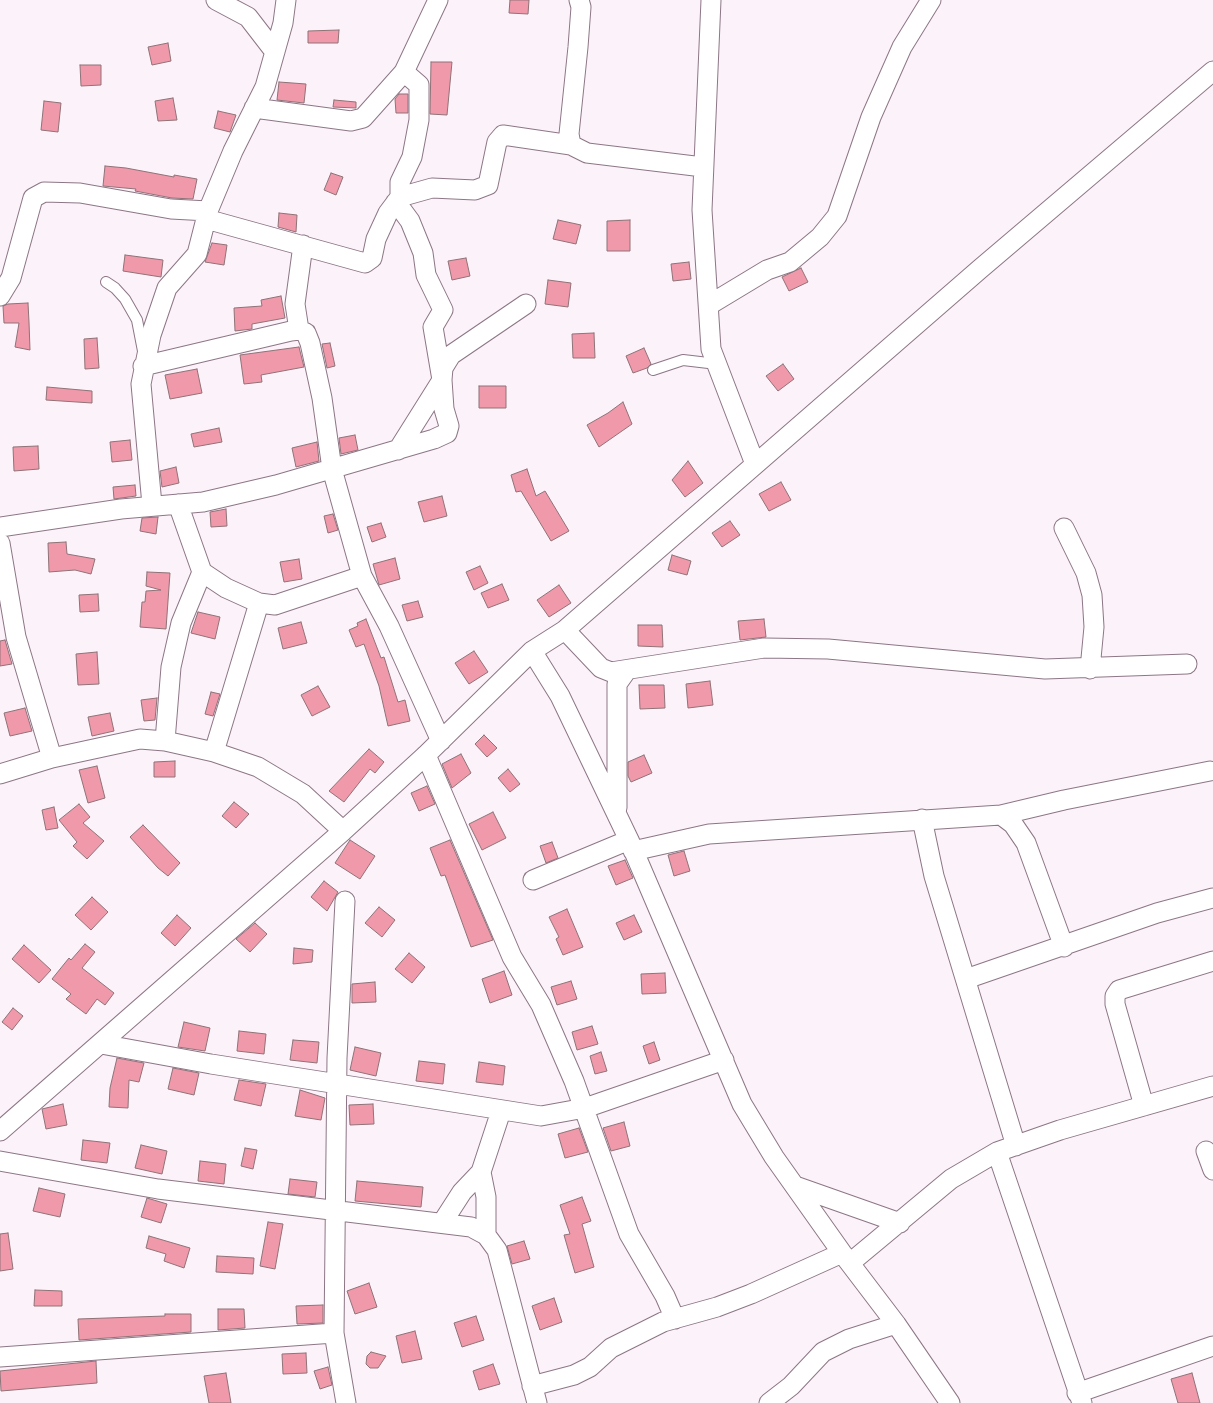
<!DOCTYPE html>
<html>
<head>
<meta charset="utf-8">
<style>
	body { margin:0 }
	canvas { display:block; background:#fcf2f9 }
</style>
</head>
<body>
<canvas width="1213" height="1403"></canvas>
<script>
const context = document.querySelector('canvas').getContext('2d');
context.lineJoin = 'round';
function fillPath(path, color) { context.fillStyle = color; context.fill(path, 'evenodd'); }
const poly = rows => new Path2D(rows.map(r => 'M' + r).join(''));
function stroke(path, color, width, dash) { context.strokeStyle = color; context.lineWidth = width; context.lineCap = dash ? 'butt' : 'round'; context.setLineDash(dash || []); context.stroke(path); }
const building = poly([
	[510,0,529,0,528,14,509,13,510,0],
	[339,30,338,43,308,43,308,31,339,30],
	[168,43,171,61,152,65,148,47,168,43],
	[431,62,452,62,447,115,430,114,431,62],
	[80,65,101,65,101,85,81,86,80,65],
	[279,82,306,84,304,103,277,100,279,82],
	[399,94,408,94,408,113,396,113,395,99,399,94],
	[173,98,177,120,158,121,155,101,173,98],
	[334,100,356,102,356,108,333,107,334,100],
	[44,101,61,103,58,132,41,130,44,101],
	[218,111,236,115,230,132,214,128,218,111],
	[105,166,126,168,174,177,174,175,197,179,193,199,172,198,135,191,136,189,103,186,105,166],
	[331,173,343,177,336,195,324,190,331,173],
	[279,213,297,215,296,232,278,227,279,213],
	[558,220,581,225,576,244,553,239,558,220],
	[630,220,630,251,607,251,607,221,630,220],
	[212,243,227,245,224,265,205,262,212,243],
	[125,255,163,260,161,277,123,271,125,255],
	[466,258,470,276,452,280,448,261,466,258],
	[689,262,691,279,673,281,671,264,689,262],
	[801,268,808,282,789,291,782,277,801,268],
	[548,280,571,283,568,307,545,304,548,280],
	[281,296,285,318,252,324,252,329,235,331,234,308,262,306,261,300,281,296],
	[28,303,29,322,30,350,15,347,19,323,4,323,3,306,8,304,28,303],
	[594,333,595,358,573,358,572,334,594,333],
	[97,338,99,368,85,369,84,339,97,338],
	[330,343,335,366,327,368,322,344,330,343],
	[299,347,304,367,261,375,262,382,244,384,240,355,299,347],
	[644,348,651,364,647,368,633,373,626,356,644,348],
	[783,364,794,379,778,391,766,376,783,364],
	[197,369,202,393,170,399,165,375,197,369],
	[479,386,506,386,506,408,479,408,479,386],
	[47,387,92,391,92,403,46,400,47,387],
	[623,402,632,424,599,447,587,425,608,413,623,402],
	[219,428,222,442,194,447,191,434,219,428],
	[355,435,358,450,341,454,339,438,355,435],
	[130,440,132,460,112,462,110,442,130,440],
	[317,442,319,461,296,467,292,448,317,442],
	[38,446,39,469,14,471,13,447,38,446],
	[688,461,703,483,685,497,672,480,688,461],
	[176,467,179,483,162,487,160,471,176,467],
	[527,469,536,496,545,491,569,531,551,541,521,491,516,492,511,475,527,469],
	[781,482,791,500,769,511,759,494,781,482],
	[135,485,136,496,114,499,113,487,135,485],
	[442,496,447,516,424,522,418,502,442,496],
	[226,509,227,526,211,527,210,512,226,509],
	[333,514,338,530,328,533,324,516,333,514],
	[158,517,156,534,140,531,142,518,158,517],
	[730,521,740,535,722,547,712,533,730,521],
	[381,523,386,537,372,542,367,527,381,523],
	[66,542,67,554,95,559,91,574,75,570,49,572,48,543,66,542],
	[672,555,691,561,687,575,668,570,672,555],
	[395,558,400,579,379,585,373,564,395,558],
	[299,559,302,579,284,582,280,562,299,559],
	[480,566,488,583,474,590,466,572,480,566],
	[147,572,170,573,166,629,140,627,142,602,145,602,146,591,161,590,146,586,147,572],
	[502,584,509,600,488,608,481,593,502,584],
	[559,585,571,603,549,617,537,600,559,585],
	[98,594,99,611,80,612,79,595,98,594],
	[418,601,423,617,407,621,402,605,418,601],
	[198,612,220,617,215,639,191,633,198,612],
	[366,619,381,658,384,657,398,702,405,700,410,721,388,726,379,686,364,644,356,647,349,630,358,626,357,623,366,619],
	[764,619,766,637,740,640,738,621,764,619],
	[301,622,307,643,283,649,278,628,301,622],
	[638,625,662,625,663,647,638,646,638,625],
	[5,640,12,664,0,666,0,641,5,640],
	[474,651,488,672,469,684,455,663,474,651],
	[97,652,99,684,78,685,76,654,97,652],
	[710,681,713,705,688,708,686,684,710,681],
	[639,685,664,685,665,708,640,709,639,685],
	[318,686,330,707,312,716,301,695,318,686],
	[211,692,220,694,213,716,205,714,211,692],
	[157,698,155,720,144,721,141,700,157,698],
	[25,708,32,731,10,736,4,713,25,708],
	[110,713,114,731,92,736,88,717,110,713],
	[484,735,497,748,487,757,475,744,484,735],
	[369,749,384,762,375,773,370,769,344,802,329,791,369,749],
	[461,754,471,773,452,788,442,764,461,754],
	[644,755,652,773,631,782,628,776,628,762,644,755],
	[175,761,175,777,154,777,154,762,175,761],
	[97,766,105,798,88,803,79,770,97,766],
	[508,769,520,784,510,792,498,778,508,769],
	[427,786,435,804,419,811,411,793,427,786],
	[234,802,249,814,236,828,222,816,234,802],
	[79,804,90,817,83,823,104,841,87,859,73,846,77,842,59,820,79,804],
	[54,807,58,828,46,830,42,810,54,807],
	[493,812,506,838,482,850,469,824,493,812],
	[143,825,180,863,168,876,158,868,130,837,143,825],
	[350,840,375,856,360,879,335,863,350,840],
	[450,840,493,940,471,947,445,875,441,876,430,848,450,840],
	[552,842,558,858,546,863,540,846,552,842],
	[684,851,690,871,674,876,668,855,684,851],
	[625,860,633,878,616,885,608,866,625,860],
	[324,881,338,892,327,911,311,897,324,881],
	[92,897,108,912,91,930,75,915,92,897],
	[379,907,395,920,382,937,365,923,379,907],
	[567,909,583,947,563,955,556,939,559,937,549,917,567,909],
	[177,915,191,928,175,946,161,933,177,915],
	[634,915,642,932,624,940,616,923,634,915],
	[255,923,267,934,250,952,236,939,255,923],
	[85,944,95,952,82,968,114,993,105,1005,97,999,86,1014,66,999,71,994,52,979,69,958,71,960,85,944],
	[24,945,51,970,39,983,12,959,24,945],
	[294,948,313,950,312,962,293,964,294,948],
	[409,953,425,967,412,983,395,969,409,953],
	[504,971,512,995,490,1003,482,979,504,971],
	[665,973,666,993,642,994,641,974,665,973],
	[571,981,577,999,557,1005,551,987,571,981],
	[375,982,376,1002,352,1003,352,984,375,982],
	[13,1008,23,1016,12,1030,2,1022,13,1008],
	[184,1022,210,1028,205,1051,178,1047,184,1022],
	[592,1026,598,1044,577,1050,572,1032,592,1026],
	[239,1031,266,1034,264,1054,237,1051,239,1031],
	[293,1040,319,1042,317,1063,290,1060,293,1040],
	[654,1042,660,1060,649,1064,643,1046,654,1042],
	[355,1047,381,1053,376,1076,350,1070,355,1047],
	[601,1052,607,1071,595,1074,590,1056,601,1052],
	[117,1058,144,1063,139,1082,129,1080,128,1108,109,1107,110,1088,117,1058],
	[419,1061,445,1064,443,1084,416,1081,419,1061],
	[479,1062,505,1066,503,1085,476,1082,479,1062],
	[173,1068,199,1073,194,1095,168,1089,173,1068],
	[239,1080,266,1084,261,1106,234,1100,239,1080],
	[300,1090,325,1098,321,1120,295,1116,300,1090],
	[63,1104,67,1125,46,1129,42,1109,63,1104],
	[373,1104,374,1124,350,1125,349,1105,373,1104],
	[624,1122,630,1146,611,1151,603,1128,624,1122],
	[579,1128,588,1152,565,1158,558,1134,579,1128],
	[83,1140,110,1143,107,1163,81,1160,83,1140],
	[141,1145,167,1151,162,1174,135,1168,141,1145],
	[245,1148,257,1150,253,1169,241,1166,245,1148],
	[200,1161,226,1164,224,1184,198,1181,200,1161],
	[290,1179,317,1182,315,1197,288,1194,290,1179],
	[357,1181,423,1187,421,1207,355,1201,357,1181],
	[39,1188,65,1194,60,1217,33,1211,39,1188],
	[582,1197,591,1221,582,1224,594,1267,575,1273,564,1235,570,1234,560,1205,582,1197],
	[147,1198,167,1204,161,1223,141,1217,147,1198],
	[268,1222,283,1224,275,1269,260,1266,268,1222],
	[8,1233,13,1269,0,1271,0,1234,8,1233],
	[149,1236,190,1248,184,1268,164,1261,166,1254,146,1248,149,1236],
	[524,1241,530,1259,512,1264,507,1246,524,1241],
	[217,1256,254,1258,253,1274,216,1272,217,1256],
	[369,1283,377,1307,355,1314,347,1291,369,1283],
	[35,1290,62,1291,62,1306,34,1306,35,1290],
	[554,1298,562,1322,540,1330,532,1306,554,1298],
	[323,1305,323,1323,297,1324,296,1306,323,1305],
	[218,1309,244,1309,245,1328,218,1330,218,1309],
	[165,1314,191,1314,191,1332,79,1340,78,1319,165,1316,165,1314],
	[476,1316,484,1340,462,1347,454,1323,476,1316],
	[415,1331,422,1359,402,1363,396,1336,415,1331],
	[371,1352,386,1356,378,1368,370,1368,366,1364,367,1356,371,1352],
	[306,1353,307,1373,283,1374,282,1354,306,1353],
	[96,1361,97,1383,1,1391,0,1371,96,1361],
	[493,1364,500,1384,479,1390,473,1371,493,1364],
	[328,1367,332,1385,320,1389,314,1371,328,1367],
	[226,1373,231,1403,209,1403,204,1376,226,1373],
	[1192,1373,1200,1403,1178,1403,1171,1379,1192,1373]
]);
const service = poly([
	[106,282,115,288,125,299,137,320,143,351],
	[653,370,683,360,717,364]
]);
const minor = poly([
	[216,0,248,17,275,52],
	[579,0,581,7,578,47,569,134,571,145,587,153,703,167],
	[711,0,702,210,711,349,755,464],
	[404,72,419,85,419,120,412,157,400,182,400,197,432,188,475,190,488,185,497,142,503,135,571,145],
	[254,108,351,121,363,118,404,72,438,0],
	[396,202,410,221,423,253,426,275,443,310,433,327,442,380,398,450],
	[206,219,365,263,372,258,376,239,388,213,400,197],
	[0,296,11,278,33,198,44,192,80,193,171,209,208,211],
	[709,305,767,270,790,262,820,237,837,216,871,117,902,47,931,0],
	[299,330,295,304,303,245],
	[143,366,291,331,299,330,306,333,310,343,322,398,332,469,362,576,389,626,441,741],
	[178,504,202,572,226,588,259,603,275,605,362,576],
	[152,505,141,384,151,335,167,288,197,254,208,211,233,151,265,87,283,23,286,0],
	[0,527,121,509,203,502,276,485,434,439,447,433,449,426,444,409,442,380,443,368,451,355,526,304],
	[1064,528,1086,573,1092,595,1094,627,1090,669],
	[0,543,16,637,52,758],
	[565,630,601,668,611,672,764,648,828,649,1045,669,1187,664],
	[532,651,560,696,629,840,742,1104,774,1157,842,1253,896,1324,950,1403],
	[165,741,171,667,181,623,202,572],
	[214,752,259,603],
	[426,755,512,957,541,1005,574,1081,629,1234,665,1296,675,1319],
	[0,774,52,758,140,739,165,741,214,752,258,767,303,794,343,831],
	[617,808,617,684,627,670],
	[1001,815,1064,800,1210,771],
	[922,819,934,876,1016,1146],
	[633,851,709,834,1001,815,1013,824,1026,843,1064,947],
	[533,880,629,840],
	[345,901,337,1058,334,1333,346,1403],
	[966,979,1157,913,1213,898],
	[101,1044,211,1064,541,1116,585,1108,724,1060],
	[1144,1106,1115,1004,1115,996,1119,990,1213,961],
	[0,1131,343,831,426,755,532,651,565,630,980,269,1213,71],
	[1206,1151,1213,1170],
	[997,1152,1082,1403],
	[0,1161,158,1189,471,1227,486,1235,497,1250,537,1403],
	[481,1172,486,1197,486,1235],
	[795,1186,900,1223],
	[442,1223,462,1192,481,1172,501,1111],
	[850,1263,951,1179,997,1152,1060,1130,1213,1086],
	[0,1357,334,1333],
	[532,1386,574,1375,590,1367,611,1348,663,1322,717,1307,751,1294,842,1253],
	[1077,1393,1213,1346],
	[769,1403,791,1386,823,1352,849,1339,896,1324]
]);
fillPath(building, '#f099ab');
stroke(building, '#8f7277', 1);
stroke(service, '#8d7686', 12);
stroke(minor, '#8d7686', 21);
stroke(service, '#fff', 10);
stroke(minor, '#fff', 19);
</script>
</body>
</html>
